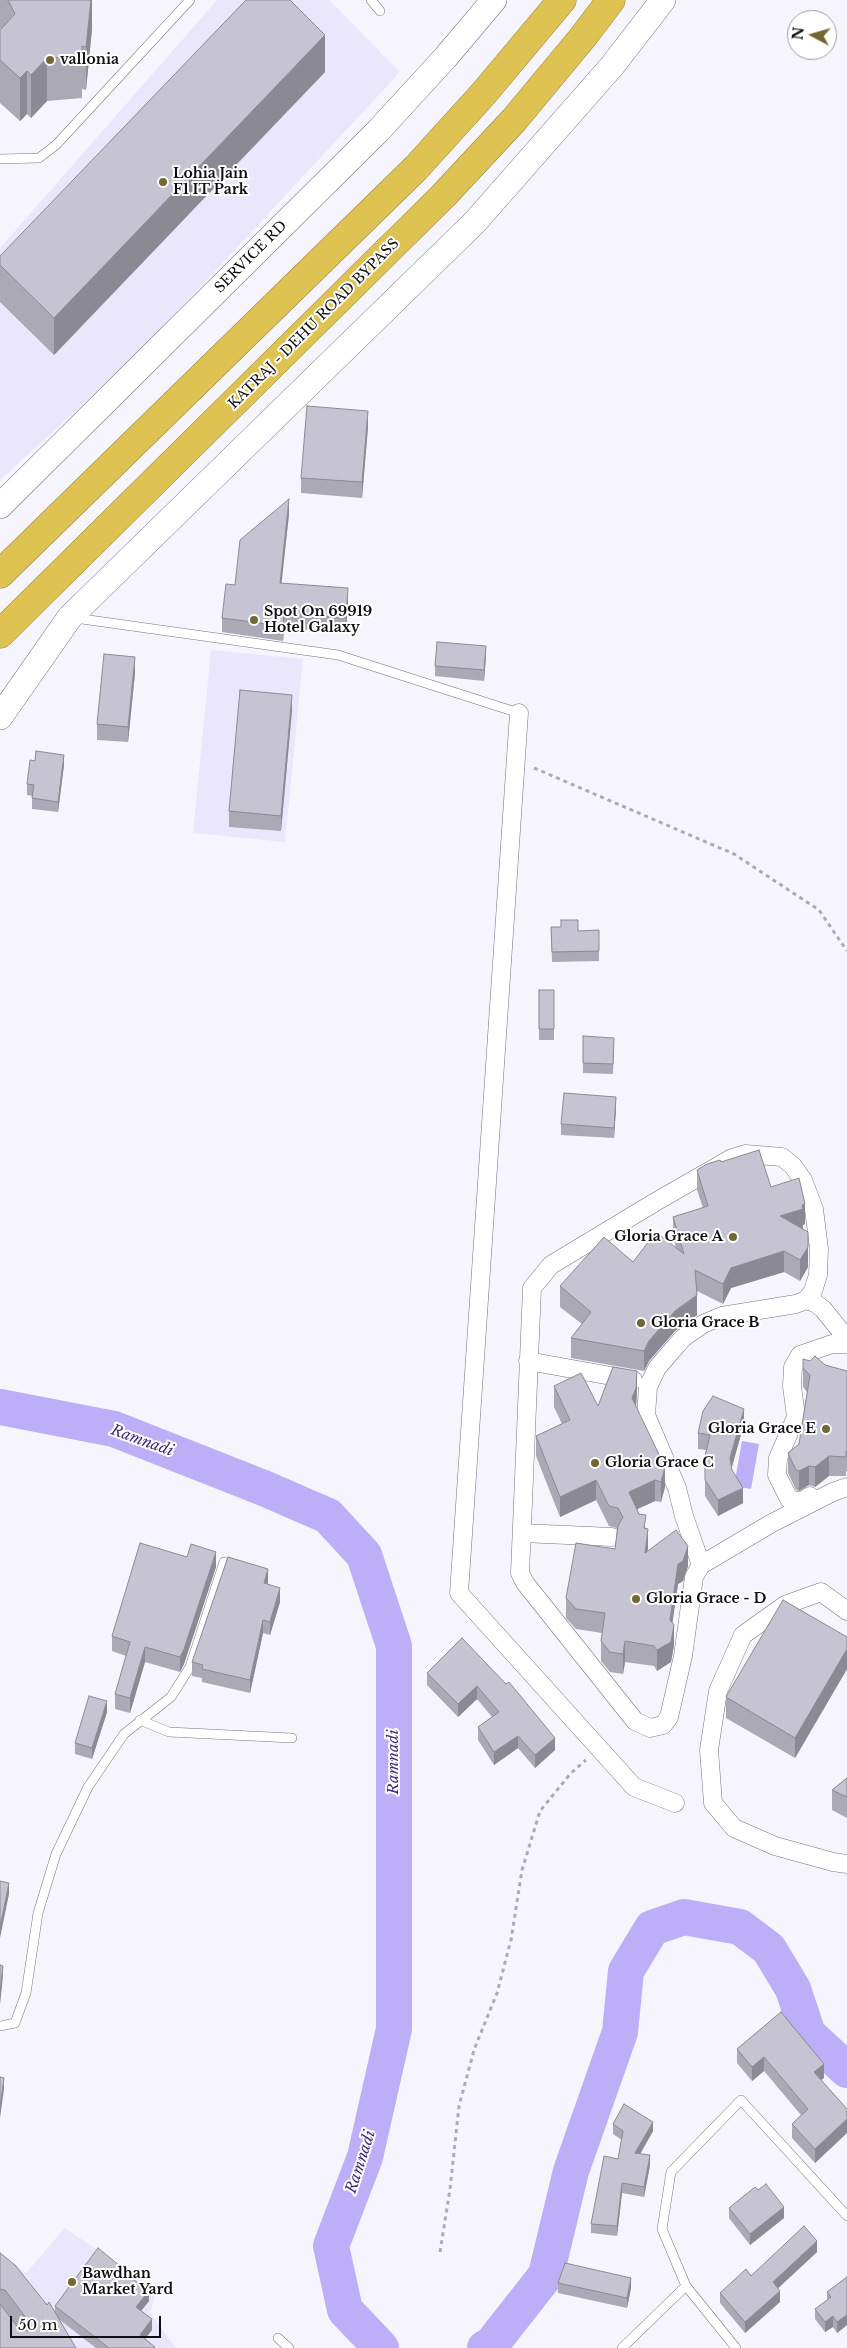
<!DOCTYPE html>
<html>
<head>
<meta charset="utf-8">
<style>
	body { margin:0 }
	#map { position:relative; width:847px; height:2348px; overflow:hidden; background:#f6f5fd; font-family:"Libre Baskerville",serif }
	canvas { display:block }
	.north { position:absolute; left:787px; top:10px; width:50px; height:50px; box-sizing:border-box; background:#fff; border:1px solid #9f9fa1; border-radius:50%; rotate:276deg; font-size:14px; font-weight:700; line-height:20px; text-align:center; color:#0f0f13 }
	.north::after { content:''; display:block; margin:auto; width:18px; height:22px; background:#736734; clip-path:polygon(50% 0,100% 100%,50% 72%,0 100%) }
	.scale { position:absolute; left:10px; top:2316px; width:151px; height:22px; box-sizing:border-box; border:2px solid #0f0f13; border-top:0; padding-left:6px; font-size:15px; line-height:18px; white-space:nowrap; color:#0f0f13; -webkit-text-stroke:4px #fff; paint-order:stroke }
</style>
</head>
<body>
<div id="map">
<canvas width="847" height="2348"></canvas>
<div class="north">N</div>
<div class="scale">50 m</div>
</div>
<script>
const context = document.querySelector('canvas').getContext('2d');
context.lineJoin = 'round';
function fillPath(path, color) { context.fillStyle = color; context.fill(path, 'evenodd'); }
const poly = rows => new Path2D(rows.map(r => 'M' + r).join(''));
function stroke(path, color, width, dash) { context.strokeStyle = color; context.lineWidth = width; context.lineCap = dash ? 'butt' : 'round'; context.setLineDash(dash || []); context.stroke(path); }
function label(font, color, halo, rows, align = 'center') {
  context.font = font + ' "Libre Baskerville",serif'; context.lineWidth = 4; context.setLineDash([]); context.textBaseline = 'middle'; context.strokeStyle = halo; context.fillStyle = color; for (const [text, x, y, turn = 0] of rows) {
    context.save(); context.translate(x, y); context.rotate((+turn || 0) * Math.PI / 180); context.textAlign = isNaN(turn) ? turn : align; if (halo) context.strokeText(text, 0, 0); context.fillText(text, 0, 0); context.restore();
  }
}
const built = poly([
	[217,0,329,0,400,72,137,355,0,480,0,248],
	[211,650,303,659,285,842,193,833],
	[65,2228,157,2290,150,2312,176,2348,0,2348,0,2252,26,2273]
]);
const water = poly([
	[742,1441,759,1444,751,1489,734,1486]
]);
const river = poly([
	[0,1407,114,1429,266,1489,328,1516,364,1555,394,1646,394,2029,365,2157,331,2246,345,2310,381,2348],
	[485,2348,491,2345,546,2275,571,2171,620,2032,626,1971,652,1928,684,1917,740,1927,769,1949,793,1989,808,2034,847,2070]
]);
const path = poly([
	[534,768,734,854,819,910,847,951],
	[440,2252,450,2189,459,2106,474,2050,497,1993,511,1940,522,1870,540,1811,571,1773,586,1760]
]);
const lane = poly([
	[371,0,380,11],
	[0,159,39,158,56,145,190,0],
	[75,618,338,655,519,713],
	[140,1720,169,1732,292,1738],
	[0,2026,15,2023,26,1993,38,1913,56,1854,88,1787,124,1734,171,1697,190,1667,224,1562],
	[278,2338,289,2348],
	[622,2348,686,2286],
	[736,2348,686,2286,662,2229,671,2172,741,2100,847,2216]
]);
const street = poly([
	[519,713,459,1593,634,1787,675,1803],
	[806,1300,815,1303,823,1309,847,1339],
	[528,1361,633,1380],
	[810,1496,801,1502,789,1499,777,1475,778,1458,796,1417,792,1386,793,1367,800,1355,832,1344,847,1344],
	[522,1533,612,1537],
	[701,1565,684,1516,677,1488,646,1415,648,1387,657,1368,669,1354,683,1338,703,1324,722,1316,796,1304,806,1300,813,1291,818,1275,819,1249,814,1209,803,1180,793,1166,782,1157,745,1154,732,1158,657,1201,551,1265,532,1288,520,1573,525,1583,635,1721,650,1728,663,1725,669,1717,683,1656,694,1577,701,1565,772,1523,833,1492,847,1487],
	[847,1611,821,1592,785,1605,743,1635,718,1691,709,1750,713,1803,734,1828,775,1846,833,1862,847,1864]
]);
const secondary = poly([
	[0,506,378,131,445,58,494,0],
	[0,717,70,617,475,222,612,66,663,0]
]);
const highway = poly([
	[0,574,416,168,484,93,562,0],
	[0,634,444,195,514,120,583,37,611,0]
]);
const wall = poly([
	[0,0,92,0,92,29,86,90,82,89,82,98,47,101,31,118,27,114,20,121,0,103,0,30,1,29,0,28],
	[325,72,54,355,0,302,0,256],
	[368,427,362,498,301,493,301,478],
	[289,514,281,583,348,603,346,633,284,628,283,641,222,632,222,618,235,585],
	[486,656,484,681,435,676,435,666],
	[135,673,128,742,97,740,97,724],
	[292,710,281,831,229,827,229,811],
	[64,765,58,812,32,809,32,796,27,795,27,784],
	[551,927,578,931,599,930,599,961,552,962],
	[539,990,554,990,554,1040,539,1040],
	[583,1036,614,1048,613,1074,583,1073],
	[616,1108,614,1138,561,1135,561,1124],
	[721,1162,771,1187,805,1224,803,1225,803,1229,808,1252,808,1267,800,1281,784,1272,731,1288,723,1304,697,1291,697,1315,675,1331,649,1361,644,1371,571,1358,571,1338,582,1324,560,1307,560,1286,676,1248,673,1237,673,1217,703,1208,697,1190,697,1170],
	[803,1359,847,1371,847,1471,846,1471,846,1476,829,1476,815,1487,809,1485,799,1491,796,1490,788,1473,788,1453,799,1444,807,1392,803,1387],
	[554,1386,598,1406,637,1391,636,1407,665,1487,661,1502,655,1501,637,1509,646,1529,647,1551,688,1566,683,1581,678,1584,672,1623,674,1645,671,1662,657,1671,654,1666,625,1662,623,1674,610,1672,601,1661,601,1641,602,1633,576,1629,566,1618,566,1598,615,1549,617,1528,609,1526,596,1500,560,1517,536,1456,536,1436,562,1424,554,1407],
	[744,1424,731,1468,743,1503,718,1516,705,1496,705,1456,706,1450,698,1449,698,1433],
	[216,1567,184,1664,180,1672,145,1662,130,1713,115,1709,115,1694,126,1656,112,1651,112,1636],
	[268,1582,268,1584,280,1602,270,1635,263,1633,250,1693,202,1682,202,1678,192,1676,192,1662],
	[847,1637,847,1669,795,1758,726,1718,726,1697],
	[462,1638,555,1750,535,1768,518,1748,494,1765,478,1740,478,1727,492,1717,477,1699,458,1717,427,1685,427,1673],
	[107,1712,92,1759,75,1754,75,1743],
	[847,1778,847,1818,832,1810,832,1790],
	[781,2012,824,2078,821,2080,847,2109,847,2133,815,2163,792,2138,792,2124,801,2115,764,2071,752,2081,737,2063,737,2049],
	[613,2124,653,2131,640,2154,650,2165,644,2197,622,2193,617,2236,591,2233,591,2224,618,2159,622,2140,613,2134],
	[729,2208,784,2218,750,2245,729,2218],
	[817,2252,778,2288,780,2302,745,2333,720,2303,720,2293,751,2276],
	[0,2253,47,2305,55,2312,55,2306,131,2278,149,2301,141,2311,152,2330,145,2339,155,2348,96,2348,60,2320,0,2348],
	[847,2277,847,2325,837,2333,833,2327,825,2332,815,2319,815,2309,827,2300,827,2292],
	[558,2283,631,2288,627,2308,558,2293]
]);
const shadedWall = poly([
	[91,0,92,0,92,29,86,90,86,47],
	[325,35,325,72,54,355,54,318],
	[47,58,47,101,31,118,31,75],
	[27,71,27,114,20,121,20,78],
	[368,411,368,427,362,498,362,482],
	[289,499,289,514,280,598,280,583],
	[348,588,348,603,346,633,346,618],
	[284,613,284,628,283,641,283,626],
	[486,646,486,656,484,681,484,670],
	[135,657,135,673,128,742,128,727],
	[292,695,292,710,281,831,281,816],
	[64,755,64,765,58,812,58,802],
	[616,1097,616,1108,614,1138,614,1128],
	[805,1204,805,1224,803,1225,803,1229,780,1216],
	[808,1232,808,1267,800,1281,800,1260],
	[784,1251,784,1272,731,1288,723,1304,723,1284,731,1268],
	[697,1295,697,1315,675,1331,649,1361,644,1371,644,1351,649,1341,675,1311],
	[637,1371,637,1391,636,1408,632,1398],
	[744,1409,744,1424,730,1474,730,1458],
	[829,1456,829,1476,815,1487,815,1467],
	[809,1466,809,1485,799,1491,799,1471],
	[665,1467,665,1487,661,1502,661,1482],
	[596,1480,596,1500,560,1517,560,1497],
	[655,1480,655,1501,629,1513,629,1492],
	[743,1488,743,1503,718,1516,718,1500],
	[648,1529,648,1549,645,1573,645,1553],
	[688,1546,688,1566,683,1581,678,1584,670,1640,670,1620,678,1564],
	[216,1552,216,1567,184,1664,180,1672,180,1657],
	[268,1569,268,1582,264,1596,264,1583],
	[280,1588,280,1602,270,1635,270,1622],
	[263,1620,263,1633,250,1693,250,1680],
	[674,1625,674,1645,671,1662,657,1671,657,1650],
	[625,1641,625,1662,623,1674,623,1654],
	[145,1647,145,1662,130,1713,130,1698],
	[847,1649,847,1669,795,1758,795,1738],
	[477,1686,477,1699,458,1717,458,1704],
	[107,1701,107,1712,92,1759,92,1748],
	[518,1736,518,1748,494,1765,494,1752],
	[555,1738,555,1750,535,1768,535,1755],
	[9,1883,9,1894,0,1938,0,1927],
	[3,1966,3,1976,0,2005,0,1994],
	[764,2057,764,2071,752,2081,752,2067],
	[824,2064,824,2078,814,2086,814,2072],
	[4,2078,4,2089,0,2118,0,2107],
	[847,2119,847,2133,815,2163,815,2149],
	[653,2122,653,2131,635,2163,635,2153],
	[650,2155,650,2165,644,2197,644,2187],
	[622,2183,622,2193,617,2236,617,2226],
	[784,2207,784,2218,750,2245,750,2234],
	[817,2241,817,2252,773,2293,773,2282],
	[631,2278,631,2288,627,2308,627,2298],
	[149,2291,149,2301,136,2317,136,2307],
	[780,2291,780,2302,745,2333,745,2322],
	[847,2315,847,2325,837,2333,837,2322],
	[833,2316,833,2327,825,2332,825,2322],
	[152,2319,152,2330,140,2345,140,2335]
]);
const building = poly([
	[8,0,91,0,86,47,82,46,82,56,47,58,31,75,27,71,20,78,0,60,0,30,15,14,8,0],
	[246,0,290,0,325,35,54,318,0,265,0,256,246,0],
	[307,406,368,411,362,482,301,478,307,406],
	[289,499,280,583,348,588,346,618,284,613,283,626,222,618,226,584,235,585,240,540,289,499],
	[437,642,486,646,484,670,435,666,437,642],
	[104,654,135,657,128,727,97,724,104,654],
	[240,690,292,695,281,816,229,811,240,690],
	[36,751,64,755,58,802,32,798,34,785,27,784,30,760,35,761,36,751],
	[561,920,578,920,578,931,599,930,599,951,552,952,551,927,561,927,561,920],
	[539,990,554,990,554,1029,539,1029,539,990],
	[583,1036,614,1038,613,1064,583,1063,583,1036],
	[564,1093,616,1097,614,1128,561,1124,564,1093],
	[759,1150,771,1187,799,1178,805,1204,802,1205,803,1209,780,1216,808,1232,808,1247,800,1260,784,1251,731,1268,723,1284,695,1270,697,1295,675,1311,649,1341,644,1351,571,1338,591,1312,560,1286,604,1237,633,1262,656,1232,684,1254,673,1217,708,1206,697,1170,707,1164,720,1160,721,1162,759,1150],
	[815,1356,825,1365,847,1371,847,1451,846,1451,846,1457,829,1456,815,1467,809,1466,799,1471,796,1470,788,1453,799,1444,810,1375,803,1368,803,1359,810,1361,815,1356],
	[613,1367,637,1371,636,1388,632,1398,665,1467,661,1482,655,1480,629,1492,639,1514,646,1515,644,1528,648,1529,645,1553,676,1530,688,1546,683,1561,678,1564,670,1620,674,1625,671,1642,657,1650,654,1646,625,1641,623,1654,610,1652,601,1641,605,1613,576,1609,566,1598,576,1543,615,1549,618,1526,623,1517,618,1508,609,1506,596,1480,560,1497,536,1436,570,1420,554,1386,581,1373,598,1406,613,1367],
	[713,1396,744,1409,730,1458,732,1470,743,1488,718,1500,705,1480,705,1456,710,1435,698,1433,703,1411,713,1396],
	[140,1543,187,1557,191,1544,216,1552,184,1649,180,1657,145,1647,130,1698,115,1694,130,1642,112,1636,140,1543],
	[228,1557,268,1569,264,1583,280,1588,270,1622,263,1620,250,1680,202,1669,203,1665,192,1662,228,1557],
	[783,1600,847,1637,847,1649,795,1738,726,1697,783,1600],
	[462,1638,506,1684,509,1682,555,1738,535,1755,518,1736,494,1752,478,1727,499,1712,477,1686,458,1704,427,1673,462,1638],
	[89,1696,107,1701,92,1748,75,1743,89,1696],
	[847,1778,847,1797,832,1790,847,1778],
	[0,1881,9,1883,0,1927,0,1881],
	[0,1965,3,1966,0,1994,0,1965],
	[781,2012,824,2064,814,2072,847,2109,847,2119,815,2149,792,2124,808,2109,764,2057,752,2067,737,2049,781,2012],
	[0,2077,4,2078,0,2107,0,2077],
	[624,2104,653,2122,635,2153,650,2155,644,2187,622,2183,617,2226,591,2224,604,2156,618,2159,623,2131,613,2124,624,2104],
	[766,2184,784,2207,750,2234,729,2208,755,2187,758,2190,766,2184],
	[804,2226,817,2241,773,2282,780,2291,745,2322,720,2293,746,2269,751,2276,804,2226],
	[98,2248,131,2275,130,2277,149,2291,136,2307,152,2319,140,2335,155,2347,154,2348,109,2348,55,2306,98,2248],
	[0,2253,15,2265,47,2305,49,2302,76,2348,0,2348,0,2304,20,2330,28,2331,31,2328,30,2323,5,2290,0,2289,0,2253],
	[565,2263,631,2278,627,2298,558,2283,565,2263],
	[847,2277,847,2315,837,2322,833,2316,825,2322,815,2309,831,2297,827,2292,847,2277]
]);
const markers = [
	[50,60,5,"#736734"],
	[163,182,5,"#736734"],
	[254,620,5,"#736734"],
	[733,1237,5,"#736734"],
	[641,1323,5,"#736734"],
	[826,1429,5,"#736734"],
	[595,1463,5,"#736734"],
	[636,1599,5,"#736734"],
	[72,2282,5,"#736734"]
];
const poiNames = [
	["vallonia",60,60],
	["Lohia Jain",173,174],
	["F1 IT Park",173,190],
	["Spot On 69919",264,612],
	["Hotel Galaxy",264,628],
	["Gloria Grace A",723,1237,"right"],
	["Gloria Grace B",651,1323],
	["Gloria Grace E",816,1429,"right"],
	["Gloria Grace C",605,1463],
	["Gloria Grace - D",646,1599],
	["Bawdhan",82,2274],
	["Market Yard",82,2290]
];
const streetNames = [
	["SERVICE RD",251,257,-45],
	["KATRAJ - DEHU ROAD BYPASS",314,324,-45]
];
const waterNames = [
	["Ramnadi",142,1441,20],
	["Ramnadi",394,1762,-90],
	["Ramnadi",361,2162,-72]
];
fillPath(built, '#eae7fd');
fillPath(water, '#bcaff8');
stroke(river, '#bcaff8', 36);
stroke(lane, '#757480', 10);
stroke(street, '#757480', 19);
stroke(secondary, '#757480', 26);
stroke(highway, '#96843c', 29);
stroke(path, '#acabb2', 3, [4, 4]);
stroke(lane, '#fff', 9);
stroke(street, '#fff', 18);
stroke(secondary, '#fff', 25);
stroke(highway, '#dec352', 28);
fillPath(wall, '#aaa9b5');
fillPath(shadedWall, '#8b8993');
fillPath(building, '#c6c4d2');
stroke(building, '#8b8993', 1);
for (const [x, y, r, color] of markers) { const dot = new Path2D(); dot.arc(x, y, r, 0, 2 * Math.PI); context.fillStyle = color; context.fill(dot); stroke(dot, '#fff', 2); }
label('bold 14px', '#0f0f13', '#fff', poiNames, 'left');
label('14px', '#0f0f13', '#fff', streetNames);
label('italic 15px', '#3f2779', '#fff', waterNames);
</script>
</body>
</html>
